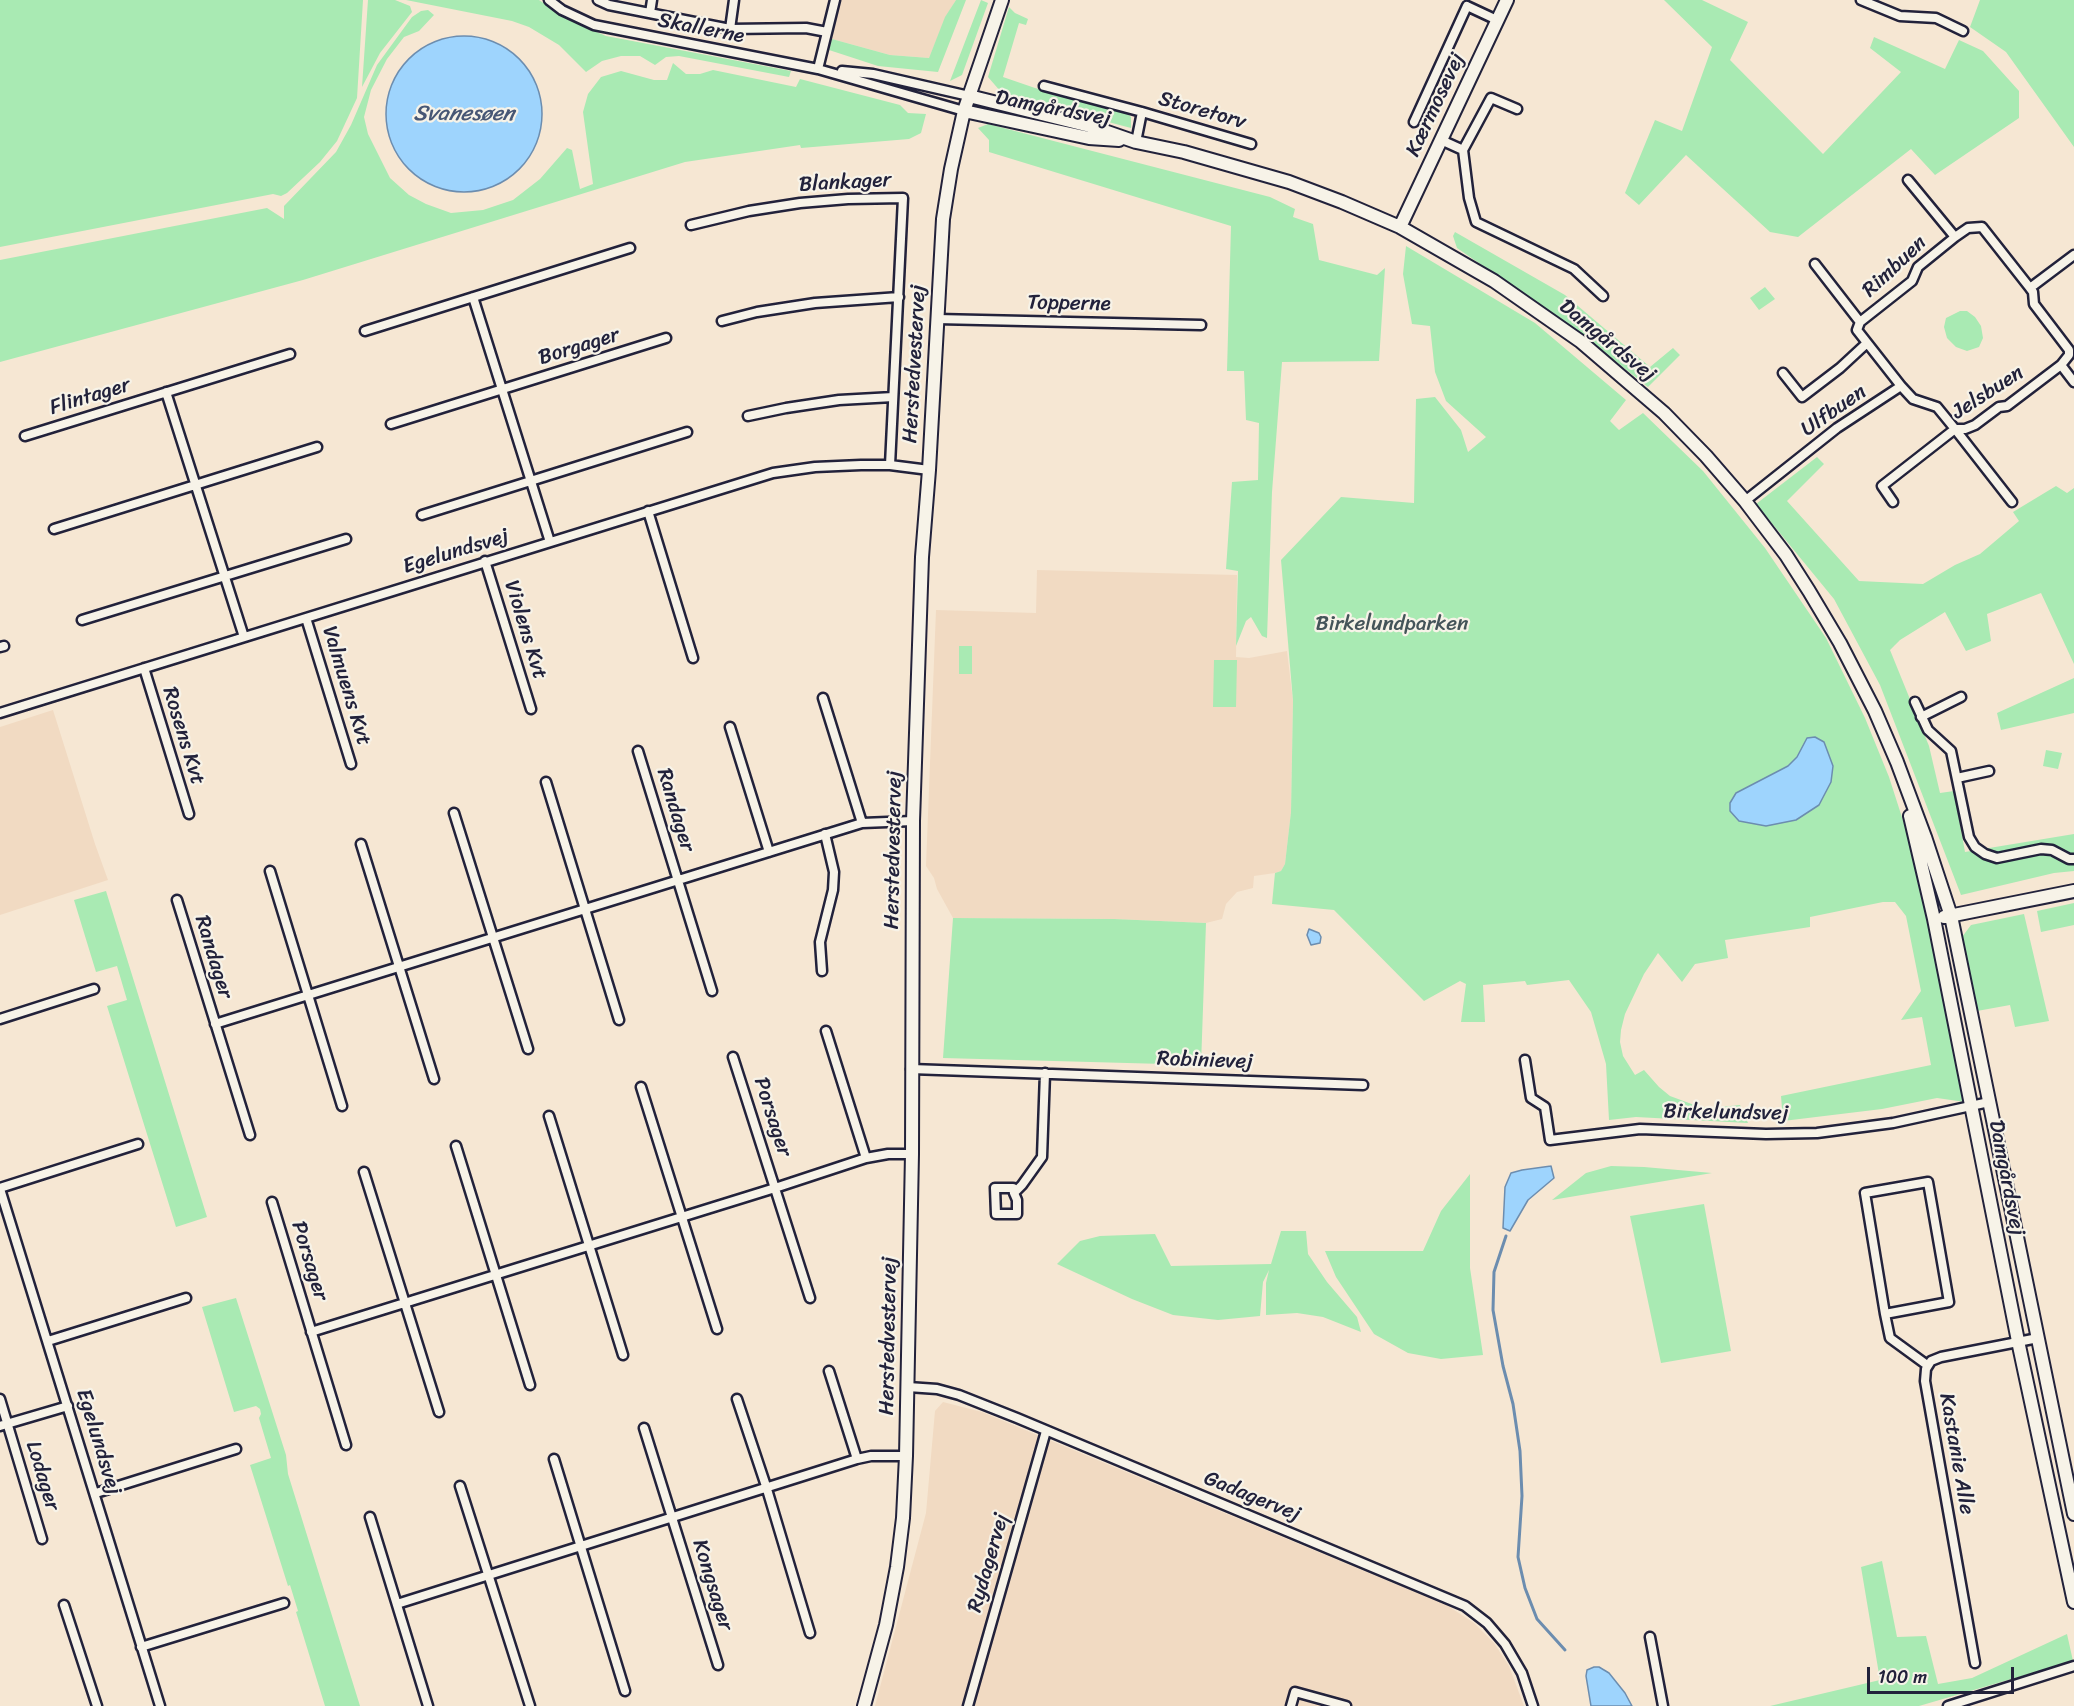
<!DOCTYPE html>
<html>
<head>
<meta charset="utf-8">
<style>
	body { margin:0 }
	#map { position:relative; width:2074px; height:1706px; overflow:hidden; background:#f6e7d3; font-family:Sriracha,sans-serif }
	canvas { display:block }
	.scale { position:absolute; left:1867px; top:1667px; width:147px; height:27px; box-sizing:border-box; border:3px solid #22223b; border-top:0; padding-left:8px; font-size:18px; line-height:21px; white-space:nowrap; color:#22223b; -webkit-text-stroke:4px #f7f3e8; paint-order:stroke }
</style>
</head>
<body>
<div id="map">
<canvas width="2074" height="1706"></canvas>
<div class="scale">100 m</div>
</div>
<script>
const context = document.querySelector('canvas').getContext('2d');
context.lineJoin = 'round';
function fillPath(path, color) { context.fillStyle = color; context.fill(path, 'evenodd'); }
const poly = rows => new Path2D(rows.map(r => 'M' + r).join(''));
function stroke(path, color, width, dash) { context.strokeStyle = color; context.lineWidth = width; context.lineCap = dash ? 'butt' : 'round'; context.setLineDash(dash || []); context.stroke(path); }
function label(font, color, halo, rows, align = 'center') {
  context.font = font + ' Sriracha,sans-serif'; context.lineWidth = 4.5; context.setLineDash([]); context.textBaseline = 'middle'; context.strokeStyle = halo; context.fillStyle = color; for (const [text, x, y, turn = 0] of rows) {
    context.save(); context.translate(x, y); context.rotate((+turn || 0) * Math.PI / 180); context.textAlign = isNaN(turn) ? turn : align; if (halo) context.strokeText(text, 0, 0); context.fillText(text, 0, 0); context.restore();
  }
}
const built = poly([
	[841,0,956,0,946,17,929,58,890,55,832,39],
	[1037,570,1237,575,1236,657,1249,658,1287,651,1293,701,1291,812,1285,864,1281,871,1275,873,1254,876,1253,888,1237,892,1226,904,1222,919,1206,923,1114,919,953,918,937,889,934,878,926,866,936,610,1036,613],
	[53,710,95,844,108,880,0,915,0,727],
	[943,1402,982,1412,1448,1606,1474,1623,1494,1643,1509,1666,1524,1706,875,1706,926,1513,935,1411]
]);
const green = poly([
	[0,0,363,0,357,98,337,141,320,162,287,193,281,196,273,194,0,247],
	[368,0,395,0,410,6,412,12,380,53,362,87],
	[406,0,539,0,569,20,606,36,791,71,789,77,679,56,666,57,655,65,640,56,621,56,602,61,586,72,559,45,529,27,512,21],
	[956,0,966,0,938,72,878,66,829,50,832,39,890,55,929,58,945,17],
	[981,0,988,3,962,75,950,81],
	[1664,0,1702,0,1748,22,1730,60,1823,154,1901,72,1870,48,1874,37,1945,69,1959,40,1983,51,2019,91,2019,118,1935,175,1911,149,1798,237,1770,232,1686,155,1639,205,1625,193,1655,120,1682,131,1712,47],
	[1980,0,2074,0,2074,147,2006,52,1970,27],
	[1009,7,1015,13,1028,19,1026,25,1019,23,1003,77,1035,88,1126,112,1131,117,1131,128,1044,105,1001,92,988,77],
	[428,10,434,15,419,31,404,37,387,59,371,90,364,117,368,134,390,178,409,195,426,204,451,213,483,210,513,200,540,179,567,148,572,150,580,189,593,184,583,112,588,94,601,77,621,71,654,80,667,80,673,63,686,74,700,74,713,70,796,87,800,79,900,105,908,113,926,114,921,133,909,139,801,148,800,145,685,162,303,280,0,362,0,260,267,208,284,219,284,206,336,152,351,125,377,65,412,17,421,11],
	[988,124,1270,197,1295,209,1293,217,1313,224,1319,260,1377,275,1385,268,1379,361,1282,362,1272,492,1267,638,1262,636,1251,617,1246,621,1236,646,1238,571,1226,569,1232,482,1258,480,1259,423,1246,420,1244,371,1227,371,1231,226,989,152,989,140,978,128],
	[1455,232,1565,295,1650,367,1673,348,1680,355,1648,387,1577,331,1457,248,1453,236],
	[1406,246,1535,323,1626,400,1610,421,1619,430,1643,413,1703,471,1765,548,1826,638,1865,718,1889,777,1917,864,1965,1102,1937,1098,1882,1109,1783,1121,1781,1096,1931,1065,1922,1017,1901,1020,1921,991,1906,916,1895,902,1883,902,1810,917,1810,927,1725,940,1728,958,1695,964,1682,982,1658,953,1644,974,1625,1014,1621,1030,1620,1042,1623,1056,1635,1075,1644,1070,1659,1087,1670,1096,1697,1106,1711,1108,1740,1105,1748,1123,1636,1117,1609,1120,1606,1064,1591,1012,1569,980,1527,985,1525,981,1483,985,1485,1022,1461,1022,1466,984,1460,981,1424,1001,1334,910,1272,904,1275,873,1281,871,1285,864,1291,812,1293,701,1281,560,1341,497,1414,503,1416,399,1435,397,1461,430,1468,452,1486,437,1446,401,1435,372,1430,326,1412,324,1403,274],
	[1765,287,1775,299,1759,310,1750,298],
	[1960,311,1967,311,1975,317,1981,326,1983,338,1979,347,1967,351,1956,347,1947,338,1944,327,1946,318],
	[1817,457,1824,464,1787,501,1859,581,1923,584,1955,565,1980,554,2019,521,2013,512,2056,486,2067,493,2074,488,2074,664,2041,593,1987,614,1991,641,1966,651,1945,612,1900,640,1890,650,1929,746,1940,793,1954,791,1965,852,2074,834,2074,871,2054,873,1961,895,1880,685,1834,599,1756,504],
	[959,646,972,646,972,674,959,674],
	[1214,660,1237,660,1236,707,1213,707],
	[2074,678,2074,713,2001,730,1997,713],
	[2046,750,2062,753,2058,769,2043,766],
	[106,891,207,1217,176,1227,107,1006,127,1000,117,966,96,972,74,900],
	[2074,903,2074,925,2041,932,2037,911],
	[2024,914,2049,1021,2015,1027,2010,1005,1977,1011,1962,937,1971,925],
	[953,918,1114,919,1206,923,1201,1065,943,1058],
	[1611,1166,1644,1167,1712,1173,1552,1200,1586,1173],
	[1470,1174,1470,1268,1483,1355,1441,1359,1408,1353,1374,1334,1336,1277,1325,1251,1423,1251,1441,1211],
	[1704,1204,1731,1351,1661,1363,1630,1216],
	[1281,1231,1306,1231,1308,1254,1327,1282,1357,1317,1361,1332,1323,1317,1297,1313,1266,1315,1266,1283,1269,1270,1263,1282,1260,1316,1218,1320,1173,1315,1132,1299,1057,1264,1080,1241,1100,1236,1155,1234,1171,1266,1271,1264],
	[236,1298,286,1455,288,1474,360,1706,325,1706,296,1612,298,1611,290,1585,288,1586,250,1465,271,1458,259,1418,261,1414,260,1409,256,1406,234,1412,202,1307],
	[1882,1561,1897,1637,1926,1636,1938,1684,1972,1678,2067,1634,2073,1661,1919,1706,1770,1706,1880,1680,1861,1567]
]);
const water = poly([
	'386 114a78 78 0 1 1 156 0a78 78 0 1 1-156 0Z',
	[1815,737,1824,742,1833,766,1831,782,1819,805,1796,820,1766,826,1739,821,1730,811,1730,803,1736,793,1788,766,1797,757,1807,738,1815,737],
	[1309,929,1319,933,1321,937,1320,943,1311,945,1307,935,1309,929],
	[1551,1166,1554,1178,1528,1200,1510,1231,1503,1228,1505,1187,1511,1173,1522,1170,1551,1166],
	[1594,1667,1599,1667,1609,1673,1625,1693,1632,1706,1591,1706,1586,1676,1587,1670,1594,1667]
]);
const stream = poly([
	[1506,1236,1494,1272,1493,1310,1503,1366,1513,1404,1520,1451,1522,1496,1518,1557,1525,1588,1537,1619,1565,1650]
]);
const street = poly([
	[549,0,562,10,594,25,818,69,964,111],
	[598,0,609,5,730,29,806,28,827,32],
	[1861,0,1900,16,1936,18,1963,31],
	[650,13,652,0],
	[730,29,734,0],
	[818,69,835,0],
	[842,71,873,74,969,96],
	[1044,86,1142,112],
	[1414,122,1467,6,1497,20],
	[1441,140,1463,150,1469,198,1476,222,1574,269,1603,296],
	[1136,142,1142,112,1251,144],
	[1463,150,1491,98,1517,109],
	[1908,180,1955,237,1968,228,1982,227,2030,288],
	[691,225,749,211,800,203,848,199,903,198,890,465],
	[1815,264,1860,322,1912,281,1918,267,1955,237],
	[473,297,550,542],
	[937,319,1201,325],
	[722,321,757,312,815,303,899,297],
	[1860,322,1857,330,1901,386,1913,399,1937,407,1955,429,1882,486,1893,502],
	[365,331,630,248],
	[2061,365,2069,355,2069,350,2034,304,2033,292,2030,288,2074,255],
	[1783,373,1802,397,1840,368,1867,343],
	[166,392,244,637],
	[748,416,786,408,839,400,893,397],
	[391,424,666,338],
	[25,436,290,354],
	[1745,501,1837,428,1901,386],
	[2012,502,1955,429,1965,429,1975,425,1999,407,2007,406,2061,365,2074,382],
	[648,511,693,658],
	[422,515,687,432],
	[54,529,317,447],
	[485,561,531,709],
	[306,618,351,764],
	[82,620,346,539],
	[0,647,4,646],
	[144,668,189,814],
	[823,698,862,823],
	[1915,702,1928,730,1951,751,1969,837,1975,847,1985,854,1997,858,2041,849,2052,850,2069,859,2074,859],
	[0,713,773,473,815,467,861,465,890,465,929,470],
	[1921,717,1961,697],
	[730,727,769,852],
	[638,751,712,991],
	[1957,778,1989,771],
	[546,782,619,1020],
	[454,813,528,1049],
	[361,844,434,1079],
	[270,871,342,1106],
	[177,900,250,1135],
	[822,971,820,942,833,890,834,872,825,834],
	[0,1019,94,989],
	[215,1024,862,823,913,821],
	[826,1031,866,1158],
	[733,1057,810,1298],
	[1525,1060,1531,1098,1545,1107,1550,1140,1640,1129,1766,1134,1817,1133,1893,1123,1989,1102],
	[911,1069,1363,1085],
	[641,1087,717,1329],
	[549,1116,623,1355],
	[456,1146,530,1385],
	[364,1172,439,1412],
	[0,1188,138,1144],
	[0,1189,160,1706],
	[1014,1193,1017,1200,1017,1214,996,1214,995,1188,1013,1188,1014,1193,1022,1185,1042,1157,1045,1073],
	[272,1202,346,1445],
	[1885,1314,1949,1302,1928,1182,1865,1193,1885,1314,1890,1338,1927,1365],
	[311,1332,775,1188,866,1158,888,1154,912,1154],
	[48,1341,186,1298],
	[829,1371,857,1459],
	[908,1387,937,1389,959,1395,1017,1418,1465,1606,1487,1623,1505,1644,1522,1673,1533,1706],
	[0,1399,42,1539],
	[737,1399,766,1486,810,1633],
	[0,1426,68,1406],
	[644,1428,718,1665],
	[554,1459,625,1691],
	[460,1486,530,1706],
	[96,1493,236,1449],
	[370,1517,428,1706],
	[397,1604,857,1459,871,1456,906,1456],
	[64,1605,97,1706],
	[1650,1637,1663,1706],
	[141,1647,284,1603],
	[1975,1663,1925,1381,1926,1369,1931,1361,1941,1357,2038,1338],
	[968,1706,1046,1431],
	[1291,1706,1295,1692,1346,1706],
	[1948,1706,2074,1666]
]);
const secondary = poly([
	[969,96,1090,126,1136,142,1184,152,1289,182,1342,202,1400,227,1494,281,1580,341,1664,413,1706,456,1745,501,1786,555,1809,591,1840,643,1875,711,1897,762,1925,837,1951,916,2074,1514],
	[964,111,1089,138,1119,140],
	[1400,227,1507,0],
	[1910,816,1934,919,2018,1341,2074,1602],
	[1944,917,2074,891],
	[864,1706,886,1625,897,1567,903,1518,906,1456,912,1154,913,821,922,557,929,470,943,219,951,169,964,111,1002,0]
]);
const streetNames = [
	["Skallerne",701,29,11],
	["Kærmosevej",1436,105,-65],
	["Damgårdsvej",1053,109,11],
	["Storetorv",1202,111,16],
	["Blankager",845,183,-3],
	["Rimbuen",1895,267,-43],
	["Topperne",1069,304,1],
	["Damgårdsvej",1607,341,39],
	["Borgager",579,347,-17],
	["Herstedvestervej",915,364,-87],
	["Jelsbuen",1988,393,-33],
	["Flintager",90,397,-17],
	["Ulfbuen",1834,411,-35],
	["Egelundsvej",456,552,-17],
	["Violens Kvt",525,630,73],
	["Valmuens Kvt",346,686,73],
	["Rosens Kvt",183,736,73],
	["Randager",675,810,73],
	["Herstedvestervej",894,850,-89],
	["Randager",213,957,73],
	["Robinievej",1205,1061,2],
	["Birkelundsvej",1726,1113,1],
	["Porsager",772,1117,72],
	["Damgårdsvej",2006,1178,79],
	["Porsager",309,1261,73],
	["Herstedvestervej",889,1336,-89],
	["Egelundsvej",98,1442,73],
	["Kastanie Alle",1956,1454,80],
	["Lodager",42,1476,73],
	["Gadagervej",1252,1497,22],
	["Rydagervej",989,1563,-74],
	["Kongsager",712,1585,73]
];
const parkNames = [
	["Birkelundparken",1392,625]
];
const waterNames = [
	["Svanesøen",464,114]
];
fillPath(built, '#f1dac2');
fillPath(green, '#a9eab3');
fillPath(water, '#9ed4fd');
stroke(water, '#6c8daf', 1.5);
stroke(stream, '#6c8daf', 3);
stroke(street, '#22223b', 13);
stroke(secondary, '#22223b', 16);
stroke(street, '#f7f3e8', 8);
stroke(secondary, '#f7f3e8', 12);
label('21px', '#22223b', '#f7f3e8', streetNames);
label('21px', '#445459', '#f7f3e8', parkNames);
label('italic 22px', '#475775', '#f7f3e8', waterNames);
</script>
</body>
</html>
